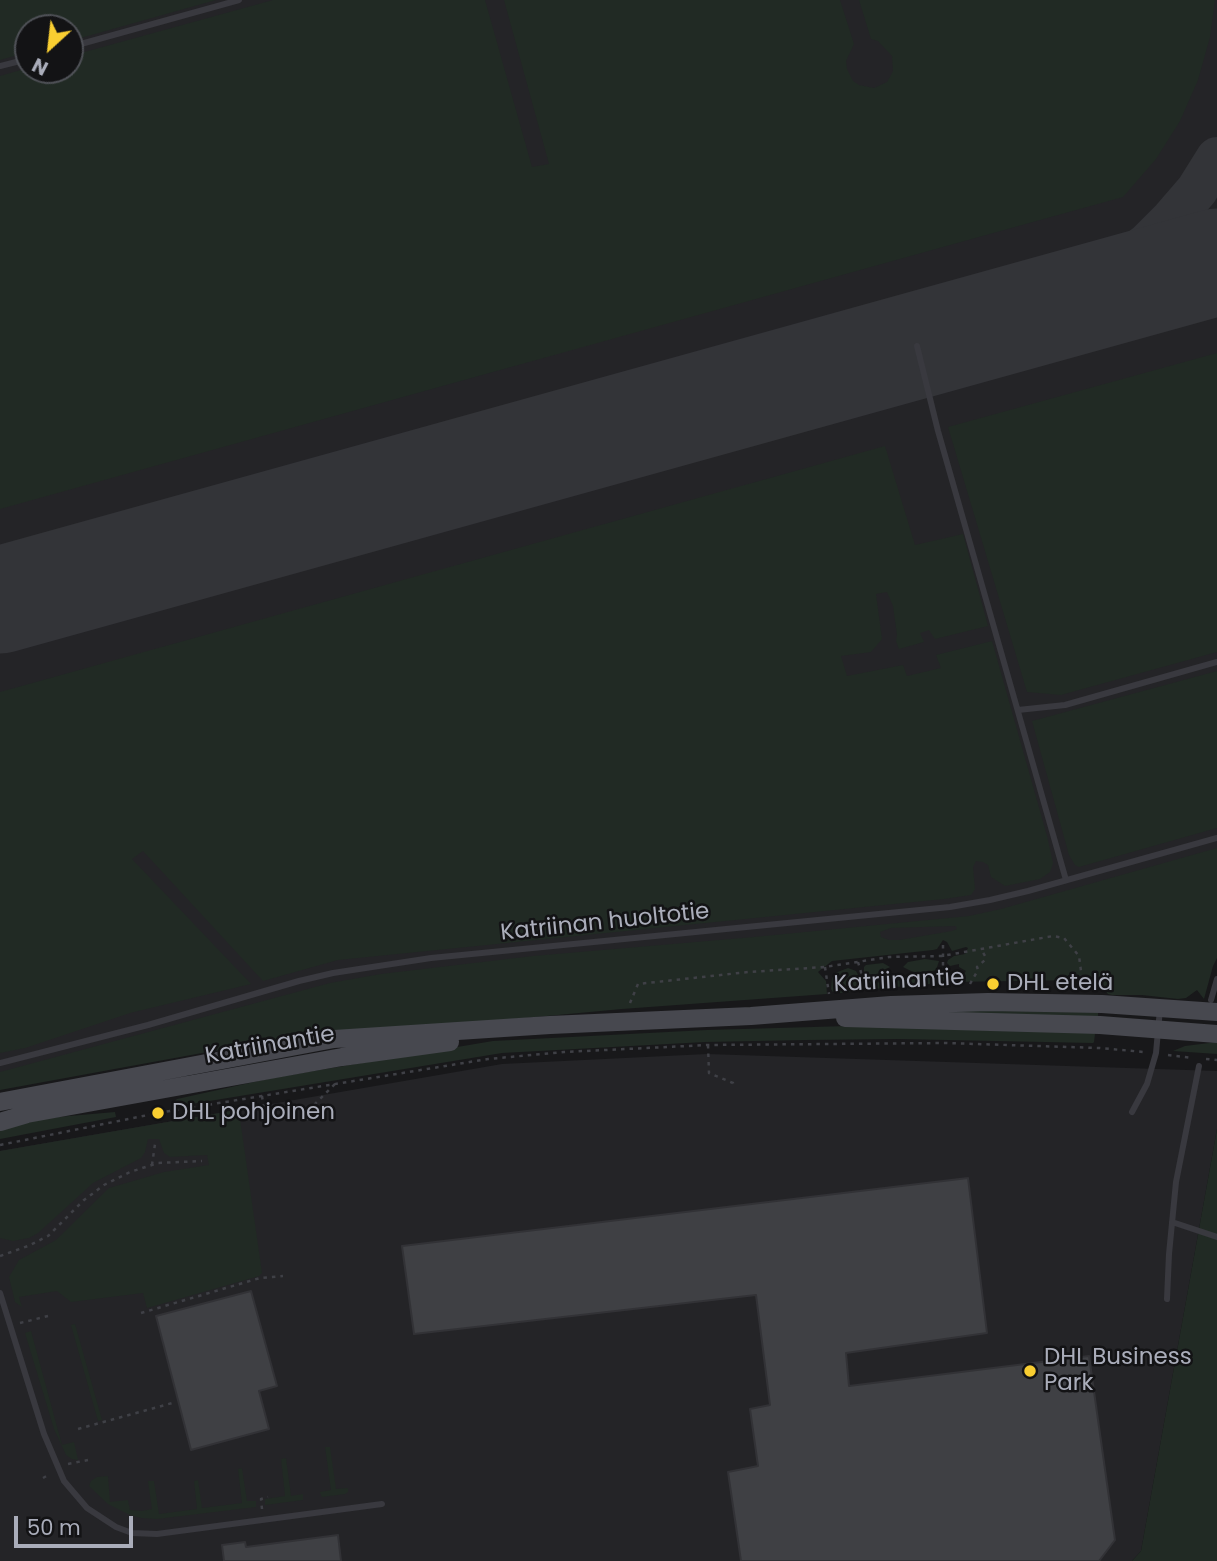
<!DOCTYPE html>
<html>
<head>
<meta charset="utf-8">
<style>
	body { margin:0 }
	#map { position:relative; width:1217px; height:1561px; overflow:hidden; background:#18181a; font-family:Poppins,sans-serif }
	canvas { display:block }
	.north { position:absolute; left:14px; top:14px; width:70px; height:70px; box-sizing:border-box; background:#131315; border:2px solid #4f5157; border-radius:50%; rotate:207deg; font-size:19px; font-weight:700; line-height:28px; text-align:center; color:#aaadba }
	.north::after { content:''; display:block; margin:auto; width:24px; height:32px; background:#f9ce31; clip-path:polygon(50% 0,100% 100%,50% 72%,0 100%) }
	.scale { position:absolute; left:14px; top:1516px; width:119px; height:32px; box-sizing:border-box; border:4px solid #aaadba; border-top:0; padding-left:9px; font-size:21px; line-height:24px; white-space:nowrap; color:#aaadba; -webkit-text-stroke:5px #131315; paint-order:stroke }
</style>
</head>
<body>
<div id="map">
<canvas width="1217" height="1561"></canvas>
<div class="north">N</div>
<div class="scale">50 m</div>
</div>
<script>
const context = document.querySelector('canvas').getContext('2d');
context.lineJoin = 'round';
function fillPath(path, color) { context.fillStyle = color; context.fill(path, 'evenodd'); }
const poly = rows => new Path2D(rows.map(r => 'M' + r).join(''));
function stroke(path, color, width, dash) { context.strokeStyle = color; context.lineWidth = width; context.lineCap = dash ? 'butt' : 'round'; context.setLineDash(dash || []); context.stroke(path); }
function label(font, color, halo, rows, align = 'center') {
  context.font = font + ' Poppins,sans-serif'; context.lineWidth = 5; context.setLineDash([]); context.textBaseline = 'middle'; context.strokeStyle = halo; context.fillStyle = color; for (const [text, x, y, turn = 0] of rows) {
    context.save(); context.translate(x, y); context.rotate((+turn || 0) * Math.PI / 180); context.textAlign = isNaN(turn) ? turn : align; if (halo) context.strokeText(text, 0, 0); context.fillText(text, 0, 0); context.restore();
  }
}
const built = poly([
	[0,0,1217,0,1217,870,890,948,0,1075],
	[28,28,70,28,70,70,28,70],
	[707,1054,1217,1071,1217,1129,1141,1551,1132,1561,0,1561,0,1151,502,1064]
]);
const green = poly([
	[0,0,216,0,70,41,70,28,28,28,28,52,0,60],
	[273,0,485,0,532,167,549,164,504,0,840,0,854,44,846,61,847,69,853,81,859,85,874,88,887,82,890,77,893,71,892,56,878,41,871,39,859,0,1215,0,1210,37,1198,80,1180,121,1156,159,1123,197,0,509,0,76,28,68,28,70,70,70,70,56],
	[1217,353,1217,652,1061,695,1027,692,948,427],
	[885,446,915,545,963,534,988,626,935,639,929,630,920,633,924,642,899,649,896,641,897,635,893,606,887,592,876,594,882,639,871,652,841,656,847,676,903,665,907,676,941,668,936,655,992,641,1047,836,1053,863,1050,872,1040,879,1005,886,991,877,988,865,983,862,976,861,973,867,975,889,971,895,944,899,338,960,263,981,143,851,132,859,251,984,130,1013,25,1048,0,1053,0,692],
	[1217,671,1217,828,1079,867,1075,865,1069,855,1032,721],
	[1217,848,1217,958,1213,966,1204,999,1197,990,1186,998,1178,999,1142,995,1112,995,1108,994,1102,987,1094,981,1079,980,951,982,874,989,864,975,864,967,866,965,883,963,890,967,871,978,870,981,872,983,964,974,966,971,959,967,959,964,950,966,947,963,948,960,954,956,965,954,968,948,966,947,952,951,947,942,943,940,937,949,933,950,832,961,818,972,826,981,827,994,622,1009,332,1036,213,1051,0,1090,0,1072,330,983,381,974,533,956,754,937,969,916,1001,909],
	[956,926,957,929,952,931,899,940,889,940,881,937,880,932,891,928],
	[925,959,939,961,936,970,924,973,913,972,903,967,908,962],
	[848,968,856,971,865,988,851,992,840,993,833,992,831,989,832,978,835,973],
	[929,1009,1098,1011,1098,1019,928,1014],
	[848,1026,1094,1032,1095,1034,1094,1042,1093,1043,898,1039,807,1040,705,1042,502,1053,173,1107,172,1104,177,1099,272,1078,493,1041,707,1030],
	[1217,1042,1217,1054,1173,1051,1185,1046],
	[231,1111,240,1119,262,1273,259,1276,147,1308,143,1293,71,1302,57,1291,19,1297,22,1307,15,1302,9,1277,19,1260,56,1240,109,1188,164,1172,209,1165,207,1155,170,1157,164,1153,159,1139,148,1139,145,1152,141,1158,93,1183,38,1233,29,1238,13,1241,0,1238,0,1151],
	[115,1112,116,1117,0,1139,0,1131,17,1124,35,1119],
	[1217,1129,1217,1561,1132,1561,1141,1551],
	[75,1324,102,1420,98,1421,71,1325],
	[31,1331,62,1445,74,1442,78,1460,72,1459,66,1455,54,1429,25,1333],
	[325,1447,330,1447,336,1489,348,1488,348,1492,345,1494,322,1497,321,1495,320,1492,331,1490],
	[286,1458,291,1496,303,1494,303,1500,265,1505,265,1499,285,1496,281,1459],
	[242,1468,247,1501,256,1501,256,1507,157,1519,141,1518,130,1515,108,1504,89,1486,91,1481,97,1477,108,1476,110,1502,128,1500,130,1510,142,1511,152,1509,148,1481,154,1481,159,1514,197,1509,194,1481,198,1480,202,1508,242,1503,238,1469]
]);
const taxiway = poly([
	[1017,318,1083,287,1115,268,1147,244,1172,219,1197,190,1217,158]
]);
const runway = poly([
	[0,600,1217,262]
]);
const building = poly([
	[968,1178,987,1333,846,1353,849,1386,1089,1356,1115,1540,1099,1561,741,1561,728,1472,758,1466,750,1409,770,1405,756,1295,414,1334,402,1246,968,1178],
	[251,1291,277,1386,259,1391,269,1429,191,1450,156,1316,251,1291],
	[338,1535,341,1561,224,1561,222,1545,245,1542,246,1547,338,1535]
]);
const path = poly([
	[943,945,943,969],
	[858,962,863,979,871,990],
	[825,967,829,994],
	[970,984,978,970,977,967,985,960,985,956,981,949],
	[630,1003,638,984,748,972,825,967,889,957,942,956,1053,936,1064,938,1079,956,1083,986],
	[708,1045,709,1073,733,1083,734,1088],
	[1168,1055,1193,1058],
	[1206,1059,1217,1060],
	[262,1096,266,1123],
	[307,1120,314,1105,335,1084],
	[0,1145,158,1113,262,1096,488,1059,564,1052,708,1045,946,1043,1099,1048,1144,1052],
	[152,1165,155,1144],
	[0,1256,28,1246,48,1236,84,1200,104,1185,130,1172,158,1163,202,1161],
	[141,1313,260,1278,283,1276],
	[20,1323,48,1316],
	[78,1429,176,1402],
	[68,1464,88,1460],
	[43,1478,50,1474],
	[262,1509,261,1499,268,1497]
]);
const service = poly([
	[70,47,239,0],
	[0,66,28,59],
	[917,346,938,431,1066,880],
	[1018,710,1065,705,1217,662],
	[1211,1000,1217,979],
	[0,1063,148,1025,299,981,333,973,431,958,950,907,990,900,1028,891,1217,838],
	[1132,1112,1147,1084,1156,1053,1160,1009],
	[1172,1222,1217,1237],
	[0,1293,44,1434,64,1481,87,1508,116,1527,132,1533,157,1534,382,1504],
	[1167,1299,1169,1254,1176,1182,1199,1066]
]);
const secondary = poly([
	[845,1018,1100,1025,1217,1034],
	[0,1102,334,1039,550,1025,751,1016,891,1005,988,1002,1102,1004,1217,1012],
	[0,1122,27,1114,342,1057,450,1042]
]);
const markers = [
	[993,984,7,"#f9ce31"],
	[158,1113,7,"#f9ce31"],
	[1030,1371,7,"#f9ce31"]
];
const streetNames = [
	["Katriinan huoltotie",605,923,-6],
	["Katriinantie",899,982,-3],
	["Katriinantie",270,1046,-10]
];
const poiNames = [
	["DHL etelä",1007,984],
	["DHL pohjoinen",172,1113],
	["DHL Business",1044,1358],
	["Park",1044,1384]
];
fillPath(built, '#242427');
fillPath(green, '#212a24');
stroke(taxiway, '#333438', 42);
stroke(runway, '#333438', 107);
fillPath(building, '#3f4044');
stroke(building, '#323236', 2);
stroke(path, '#3f4046', 2.5, [3.5, 5]);
stroke(service, '#39393f', 6);
stroke(secondary, '#47484f', 18);
for (const [x, y, r, color] of markers) { const dot = new Path2D(); dot.arc(x, y, r, 0, 2 * Math.PI); context.fillStyle = color; context.fill(dot); stroke(dot, '#131315', 2.5); }
label('23px', '#aaadba', '#131315', streetNames);
label('23px', '#aaadba', '#131315', poiNames, 'left');
</script>
</body>
</html>
